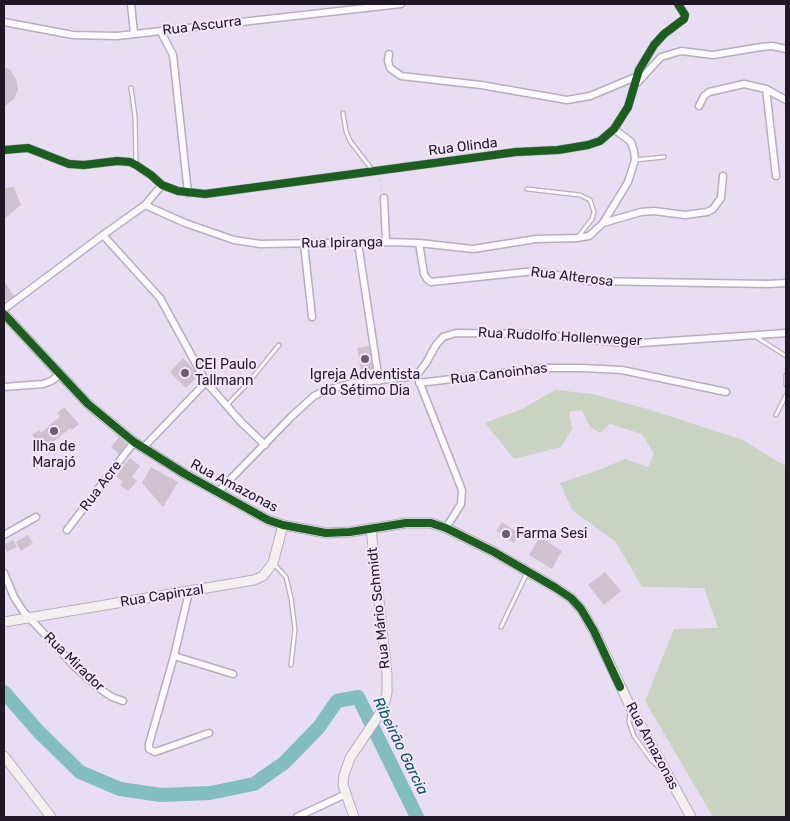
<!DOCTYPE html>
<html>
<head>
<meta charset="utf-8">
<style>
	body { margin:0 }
	#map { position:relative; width:790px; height:821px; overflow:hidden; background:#e9ddf3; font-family:Rubik,sans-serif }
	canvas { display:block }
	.frame { position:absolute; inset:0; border:5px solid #201825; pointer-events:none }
</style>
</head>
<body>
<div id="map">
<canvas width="790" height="821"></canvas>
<div class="frame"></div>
</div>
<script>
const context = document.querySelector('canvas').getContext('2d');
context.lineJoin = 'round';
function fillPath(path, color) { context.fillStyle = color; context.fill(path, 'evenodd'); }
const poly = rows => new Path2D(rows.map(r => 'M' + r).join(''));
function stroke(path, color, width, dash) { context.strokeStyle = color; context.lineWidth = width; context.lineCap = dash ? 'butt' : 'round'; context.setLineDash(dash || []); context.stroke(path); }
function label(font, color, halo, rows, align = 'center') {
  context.font = font + ' Rubik,sans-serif'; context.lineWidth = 4; context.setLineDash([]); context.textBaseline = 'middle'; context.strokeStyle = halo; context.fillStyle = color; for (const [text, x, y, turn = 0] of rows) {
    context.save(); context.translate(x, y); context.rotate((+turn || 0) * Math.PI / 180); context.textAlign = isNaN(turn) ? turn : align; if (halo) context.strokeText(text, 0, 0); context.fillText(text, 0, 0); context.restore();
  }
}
const green = poly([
	[555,390,593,394,651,410,743,440,780,463,786,465,786,817,713,817,645,701,674,629,718,628,704,588,642,587,616,542,572,510,560,483,596,471,625,459,648,467,654,454,642,434,610,424,600,433,590,427,582,410,569,412,572,429,561,447,514,459,485,423,522,409]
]);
const river = poly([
	[4,692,39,732,80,772,120,789,161,795,210,793,254,784,284,763,319,727,337,701,358,697,417,817]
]);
const building = poly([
	[4,67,10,70,16,79,18,89,14,99,4,107],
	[14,187,21,205,4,219,4,188],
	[4,281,15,297,9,301,4,300],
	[369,346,373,370,361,372,357,348],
	[183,358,199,375,186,388,170,372],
	[64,407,79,424,72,430,70,428,52,443,56,448,49,454,32,435,39,430,41,433,60,416,57,413],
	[119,437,128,446,120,455,111,447],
	[130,458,140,466,132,477,137,481,128,491,120,485,123,482,116,476],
	[151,467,178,482,163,507,142,483],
	[502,522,520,534,514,543,496,531],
	[28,535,33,543,21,551,16,542],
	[540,537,562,551,552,569,529,555],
	[13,540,17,547,7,552,4,545],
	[605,572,621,591,604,605,588,585]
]);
const path = poly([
	[380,178,382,192]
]);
const lane = poly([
	[131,88,135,116,136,164],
	[343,113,346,131,350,141,373,171],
	[635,160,664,157],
	[527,189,580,195,590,200,594,212,592,219,578,237],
	[756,337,786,356],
	[786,375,786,385],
	[227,405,248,383,279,345],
	[776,415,786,395],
	[274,564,286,577,291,598,295,629,291,665],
	[501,627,527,573],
	[630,711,629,722,634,736,652,761,661,769]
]);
const street = poly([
	[131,4,134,33],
	[4,22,73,35,117,36,401,4],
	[161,32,173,55,188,193],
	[389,54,388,61,390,68,401,76,481,85,567,100,590,96,638,76],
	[637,83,661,57,681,51,713,55,761,47,772,46,786,49],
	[766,89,776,176],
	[699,106,704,96,709,92,744,84,766,89,786,100],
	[4,150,28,148,69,164,84,165,117,161,130,162,136,165,151,175,162,185,178,191,205,194,516,152,558,150,588,145,600,141,614,129,628,107,639,70,654,45,664,34,684,19,685,15,678,4],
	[384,198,386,242],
	[145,205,185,223,234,240,260,244,386,242,419,243,473,249,536,239,577,238,589,236,603,223,628,182,635,160,634,151,631,142,614,129],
	[603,223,641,212,654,211,685,215,707,212,713,209,721,198,723,176],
	[103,235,160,298,206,382,241,422,265,445],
	[358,243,379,381],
	[419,243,424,274,427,279,431,282,535,271,589,281,768,284,786,283],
	[304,244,312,317],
	[4,309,103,235,145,205,162,185],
	[419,381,462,490,461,504,446,528],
	[419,383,542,368,582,368,622,370,726,392],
	[4,387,43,384,51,381,61,374],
	[143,448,206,382],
	[218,492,292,416,314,396,326,390,354,383,416,376,426,363,436,345,443,337,456,333,533,334,614,342,641,343,786,333],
	[67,530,134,442],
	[4,535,36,517],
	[4,573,14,597,23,611,75,667,100,689,112,697,123,701],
	[189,592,174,656,149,744,149,749,155,752,209,733],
	[174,656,233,674],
	[297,817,346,794]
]);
const secondary = poly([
	[4,314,88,404,134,442,185,474,268,520,283,525,326,533,350,532,406,523,431,523,446,528,494,552,556,588,571,598,581,609,594,631,631,708,691,817],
	[4,622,254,580,263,576,273,563,283,525],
	[4,756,51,817],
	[354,817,346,794,343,785,344,775,350,758,383,709,387,693,387,674,371,529]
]);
const cycleway = poly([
	[4,150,28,148,69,164,84,165,117,161,130,162,136,165,151,175,162,185,178,191,205,194,516,152,558,150,588,145,600,141,614,129,628,107,639,70,654,45,664,34,684,19,685,15,678,4],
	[4,314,88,404,134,442,185,474,268,520,283,525,326,533,350,532,406,523,431,523,446,528,494,552,556,588,571,598,581,609,594,631,620,687]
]);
const markers = [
	[365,359,5,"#665d6d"],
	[185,373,5,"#665d6d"],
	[54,431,5,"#665d6d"],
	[506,534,5,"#665d6d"]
];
const streetNames = [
	["Rua Ascurra",202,26,-7],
	["Rua Olinda",463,147,-7],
	["Rua Ipiranga",342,243,-1],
	["Rua Alterosa",572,277,7],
	["Rua Rudolfo Hollenweger",560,337,3],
	["Rua Canoinhas",499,374,-7],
	["Rua Acre",101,486,-53],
	["Rua Amazonas",234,486,28],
	["Rua Capinzal",162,596,-9],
	["Rua Mário Schmidt",379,608,-96],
	["Rua Mirador",74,662,44],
	["Rua Amazonas",652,746,62]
];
const poiNames = [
	["CEI Paulo",195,365],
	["Tallmann",195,381],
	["Igreja Adventista",365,375,"center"],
	["do Sétimo Dia",365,391,"center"],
	["Ilha de",54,447,"center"],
	["Marajó",54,463,"center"],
	["Farma Sesi",516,534]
];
const waterNames = [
	["Ribeirão Garcia",400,746,64]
];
fillPath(green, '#cad3c2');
stroke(river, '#82bdc0', 14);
fillPath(building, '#cec2d1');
stroke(lane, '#b6adbd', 5.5);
stroke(street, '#b6adbd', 9);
stroke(secondary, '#b6adbd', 11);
stroke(path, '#d3cfd5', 1, [4, 2.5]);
stroke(lane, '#fcfafd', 3);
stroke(street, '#fcfafd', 6);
stroke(secondary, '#f4f0f0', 9);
stroke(cycleway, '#1b5e20', 8);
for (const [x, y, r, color] of markers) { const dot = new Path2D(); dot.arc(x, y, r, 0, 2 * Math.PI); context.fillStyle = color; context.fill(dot); stroke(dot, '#f3e6fd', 2); }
label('14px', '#201825', '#f3e6fd', streetNames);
label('14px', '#201825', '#f3e6fd', poiNames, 'left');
label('italic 15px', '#0a5956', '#f3e6fd', waterNames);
</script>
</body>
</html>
